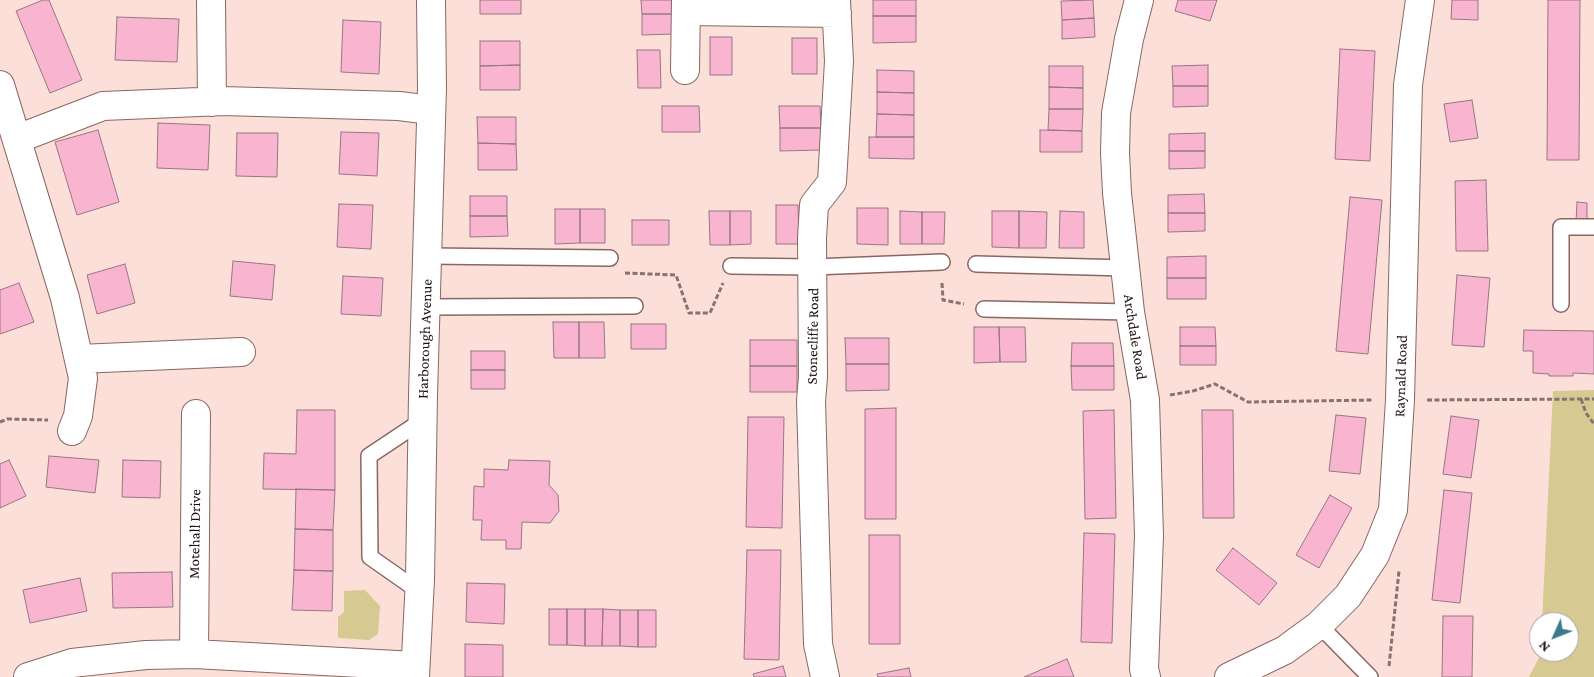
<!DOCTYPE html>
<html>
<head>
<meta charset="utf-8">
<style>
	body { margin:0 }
	#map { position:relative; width:1594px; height:677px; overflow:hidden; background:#fddfda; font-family:"Crimson Pro",serif }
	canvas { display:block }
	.north { position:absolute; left:1529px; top:612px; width:50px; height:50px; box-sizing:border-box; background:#fff; border:1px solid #a59f9f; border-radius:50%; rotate:226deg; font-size:14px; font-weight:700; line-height:20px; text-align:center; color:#1d100e }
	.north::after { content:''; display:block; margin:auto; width:18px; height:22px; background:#3a7a8d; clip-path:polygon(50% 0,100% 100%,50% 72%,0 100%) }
</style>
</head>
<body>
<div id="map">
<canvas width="1594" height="677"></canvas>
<div class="north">N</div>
</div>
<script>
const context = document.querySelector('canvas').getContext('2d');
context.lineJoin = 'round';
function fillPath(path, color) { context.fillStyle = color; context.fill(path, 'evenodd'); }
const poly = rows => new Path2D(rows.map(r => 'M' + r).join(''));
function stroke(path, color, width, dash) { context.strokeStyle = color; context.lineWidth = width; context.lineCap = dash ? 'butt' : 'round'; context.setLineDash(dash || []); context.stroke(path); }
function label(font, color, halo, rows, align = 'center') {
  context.font = font + ' "Crimson Pro",serif'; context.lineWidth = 4.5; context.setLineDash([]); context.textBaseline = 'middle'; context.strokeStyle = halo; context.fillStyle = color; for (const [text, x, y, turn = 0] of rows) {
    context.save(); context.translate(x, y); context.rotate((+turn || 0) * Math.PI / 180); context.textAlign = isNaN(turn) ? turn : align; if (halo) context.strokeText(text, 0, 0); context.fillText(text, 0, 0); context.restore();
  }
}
const green = poly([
	[1594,390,1594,677,1529,677,1540,656,1540,652,1569,652,1569,622,1542,622,1553,391],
	[365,590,380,606,378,634,369,640,338,638,338,617,344,612,344,591]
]);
const building = poly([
	[43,0,49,0,82,80,50,93,16,11,43,0],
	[480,0,521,0,521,14,480,14,480,0],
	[641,0,673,0,673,14,642,14,641,0],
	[873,0,916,0,916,16,873,16,873,0],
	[1093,0,1094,18,1062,20,1061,1,1093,0],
	[1178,0,1217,0,1210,21,1175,11,1178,0],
	[1452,0,1478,0,1478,20,1451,19,1452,0],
	[1548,0,1580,0,1579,160,1547,160,1548,0],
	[642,14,673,14,673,34,642,35,642,14],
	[873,16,916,16,916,42,873,43,873,16],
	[117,17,179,19,177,62,115,60,117,17],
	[1094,18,1095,37,1062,39,1062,20,1094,18],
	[343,20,381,22,379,74,341,72,343,20],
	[710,37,732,37,732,75,710,75,710,37],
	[792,38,817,38,817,74,792,74,792,38],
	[480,41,520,41,520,65,480,66,480,41],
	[1340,49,1375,51,1370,161,1335,159,1340,49],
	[637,50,660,50,661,88,638,88,637,50],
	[520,65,520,90,480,90,480,66,520,65],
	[1208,65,1208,86,1173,86,1172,66,1208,65],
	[1049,66,1083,66,1083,88,1049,87,1049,66],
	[877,70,914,71,914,93,877,92,877,70],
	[1173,86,1208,86,1208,106,1173,107,1173,86],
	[1049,87,1083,88,1083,109,1049,109,1049,87],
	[877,92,914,93,914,115,877,114,877,92],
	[1472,100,1478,138,1450,142,1444,104,1472,100],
	[662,106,699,106,700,132,662,132,662,106],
	[779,106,820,106,821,128,780,128,779,106],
	[1049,109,1083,109,1082,131,1048,130,1049,109],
	[877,114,914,115,914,137,876,137,877,114],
	[477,117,516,117,516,144,478,143,477,117],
	[158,123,210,125,208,170,157,168,158,123],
	[780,128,821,128,821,150,780,151,780,128],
	[98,130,119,202,77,215,55,142,98,130],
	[1040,130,1082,131,1082,152,1040,152,1040,130],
	[341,132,379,133,377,176,339,174,341,132],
	[237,133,278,133,277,177,236,176,237,133],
	[1205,133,1205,151,1169,151,1169,134,1205,133],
	[869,137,914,137,914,159,869,158,869,137],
	[478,143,516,144,517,170,478,170,478,143],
	[1169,151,1205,151,1205,168,1169,169,1169,151],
	[1486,180,1488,251,1456,251,1455,181,1486,180],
	[1204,194,1205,213,1168,213,1168,195,1204,194],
	[470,196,507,196,507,216,470,216,470,196],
	[1350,197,1382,200,1368,354,1336,351,1350,197],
	[1577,202,1587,203,1587,222,1576,222,1577,202],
	[339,204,373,205,371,249,337,247,339,204],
	[776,205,798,205,799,244,776,244,776,205],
	[857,208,888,208,888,245,857,244,857,208],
	[555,209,580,209,580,243,555,244,555,209],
	[580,209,605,209,605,243,580,243,580,209],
	[709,211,730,211,730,245,710,245,709,211],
	[730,211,751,211,751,244,730,245,730,211],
	[900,211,922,212,922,244,900,244,900,211],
	[992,211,1019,211,1019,248,992,247,992,211],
	[1019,211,1047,212,1046,248,1019,248,1019,211],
	[1060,211,1084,212,1084,248,1059,248,1060,211],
	[922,212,945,212,944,244,922,244,922,212],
	[1168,213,1205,213,1205,231,1168,232,1168,213],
	[470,216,507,216,508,236,470,237,470,216],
	[632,220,669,220,669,245,632,245,632,220],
	[1206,256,1206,278,1167,278,1167,257,1206,256],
	[233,261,275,265,272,300,230,296,233,261],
	[125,264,135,303,97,314,87,275,125,264],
	[1457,275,1490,278,1484,347,1452,345,1457,275],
	[343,276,383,278,381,316,341,314,343,276],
	[1167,278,1206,278,1206,299,1167,299,1167,278],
	[19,283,34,322,0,334,0,290,19,283],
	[553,322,579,322,579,358,554,358,553,322],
	[579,322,604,322,605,358,579,358,579,322],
	[631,324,666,324,666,349,631,349,631,324],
	[974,327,999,327,1000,362,974,363,974,327],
	[999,327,1025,327,1026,362,1000,362,999,327],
	[1180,327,1215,327,1216,346,1180,346,1180,327],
	[1524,330,1594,331,1594,374,1573,373,1573,376,1549,376,1549,374,1533,373,1533,351,1523,351,1524,330],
	[845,338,889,338,889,364,846,364,845,338],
	[750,340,797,340,797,366,750,366,750,340],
	[1072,343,1113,343,1114,366,1071,366,1072,343],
	[1180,346,1216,346,1216,365,1180,365,1180,346],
	[471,351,505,351,505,370,471,370,471,351],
	[846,364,889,364,889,390,846,391,846,364],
	[750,366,797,366,797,392,750,392,750,366],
	[1071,366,1114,366,1114,390,1072,390,1071,366],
	[471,370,505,370,505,389,471,389,471,370],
	[896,408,896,519,865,519,865,409,896,408],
	[297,410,335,410,335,490,263,489,264,453,296,454,297,410],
	[1114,410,1116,518,1085,519,1083,411,1114,410],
	[1202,410,1233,410,1234,518,1203,518,1202,410],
	[1336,415,1366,418,1360,474,1329,471,1336,415],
	[1451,416,1479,420,1471,478,1443,474,1451,416],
	[748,417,784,417,782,528,746,527,748,417],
	[49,456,99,460,95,493,46,487,49,456],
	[9,460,26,496,0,508,0,464,9,460],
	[123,460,161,461,160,498,122,497,123,460],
	[509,460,550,461,549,485,558,495,559,511,550,523,522,522,521,549,506,549,506,540,481,540,482,520,473,520,474,486,484,487,484,469,508,470,509,460],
	[296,489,335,490,333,530,295,529,296,489],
	[1444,490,1472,493,1460,603,1432,600,1444,490],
	[1330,495,1352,508,1319,568,1296,555,1330,495],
	[295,529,333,530,333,571,294,570,295,529],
	[1084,533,1115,534,1112,643,1081,642,1084,533],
	[869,535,900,535,900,644,869,644,869,535],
	[1233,548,1277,583,1259,605,1216,570,1233,548],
	[747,550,781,550,779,660,744,659,747,550],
	[294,570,333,571,332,611,292,610,294,570],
	[172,572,173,607,113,608,112,573,172,572],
	[80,578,87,611,30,623,23,590,80,578],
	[467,583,505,584,504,624,466,622,467,583],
	[549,609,567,609,567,645,549,645,549,609],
	[567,609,585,609,585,646,567,645,567,609],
	[585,609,603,609,602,646,585,646,585,609],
	[603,609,620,610,620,646,602,646,603,609],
	[620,610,638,610,638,647,620,646,620,610],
	[638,610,656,610,656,647,638,647,638,610],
	[1443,616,1473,616,1472,677,1442,677,1443,616],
	[465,644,503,645,503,677,465,677,465,644],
	[1067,659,1074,677,1024,677,1067,659],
	[783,666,786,677,754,677,753,674,783,666],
	[909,668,911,677,878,677,877,674,909,668]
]);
const path = poly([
	[625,273,676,275,689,313,710,313,723,283],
	[942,283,943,300,964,304],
	[1170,395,1193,391,1215,384,1248,402,1373,400],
	[1581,399,1586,413,1594,424],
	[1427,400,1594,399],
	[0,422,7,419,48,420],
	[1389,666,1399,571]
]);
const lane = poly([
	[428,256,610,258],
	[976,264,1126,268],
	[731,266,813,267,942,262],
	[1561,304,1561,227,1594,227],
	[425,307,635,306],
	[984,309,1130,312],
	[420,592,370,557,369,456,423,420],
	[1319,625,1370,677]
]);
const street = poly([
	[211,0,212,102],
	[1139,0,1129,39,1116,113,1115,153,1117,193,1130,312,1145,400,1149,536,1144,669,1146,677],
	[686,11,837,13],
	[685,70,686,0],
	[0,85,65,298,83,378,78,416,72,431],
	[17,139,103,106,223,101,399,106,431,110],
	[79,359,241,352],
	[194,654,196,414],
	[28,677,72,663,146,655,194,654,415,666],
	[825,677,818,644,811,401,813,377,812,238,814,205,832,182,839,61,836,0],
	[1229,677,1285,650,1319,625,1348,596,1375,555,1393,510,1400,400,1408,85,1420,0]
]);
const secondary = poly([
	[415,677,420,579,423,395,432,88,431,0]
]);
const streetNames = [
	["Stonecliffe Road",813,336,-89],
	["Archdale Road",1135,337,81],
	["Harborough Avenue",425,339,-88],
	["Raynald Road",1401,376,-88],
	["Motehall Drive",195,534,-89]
];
fillPath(green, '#d6c992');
fillPath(building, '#f9b5cf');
stroke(building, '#977782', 1);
stroke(lane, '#886762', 18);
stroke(street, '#886762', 30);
stroke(secondary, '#886762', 30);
stroke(path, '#87726e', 3, [5, 2.5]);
stroke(lane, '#fff', 15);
stroke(street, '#fff', 28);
stroke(secondary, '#fff', 28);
label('15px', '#1d100e', '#fff', streetNames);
</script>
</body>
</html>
